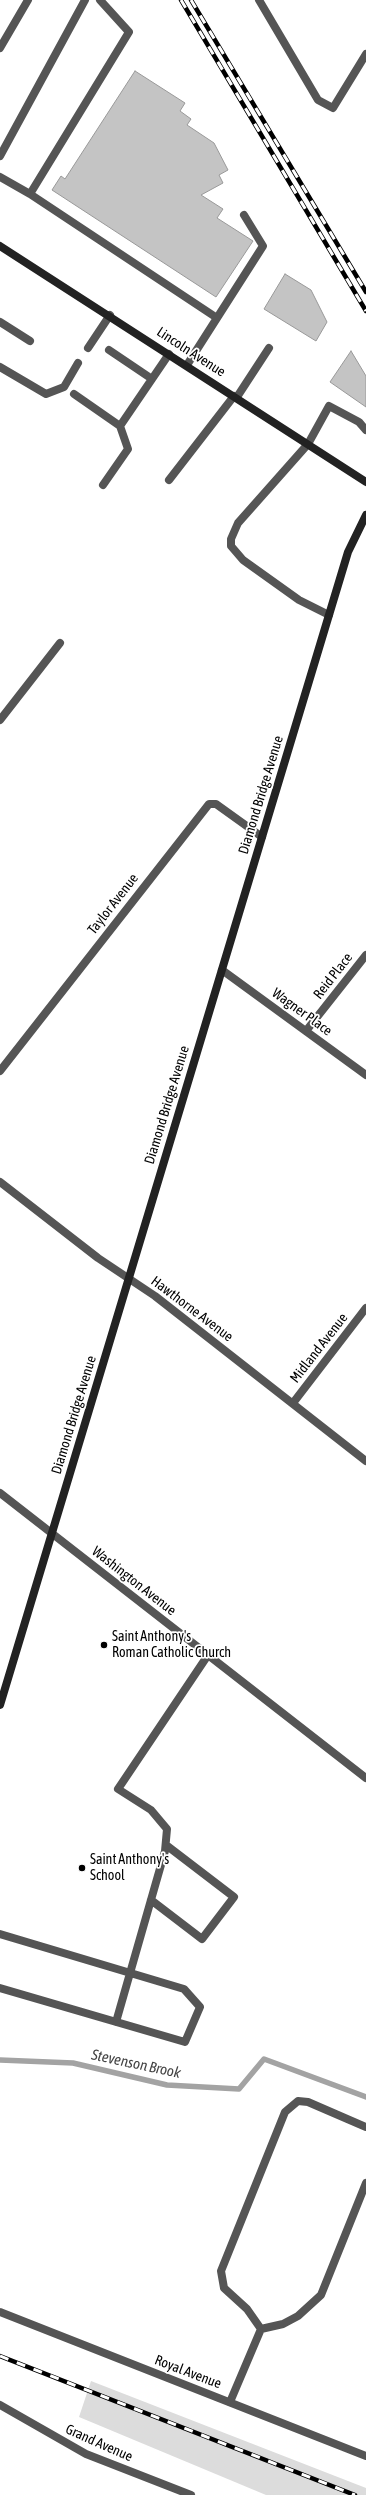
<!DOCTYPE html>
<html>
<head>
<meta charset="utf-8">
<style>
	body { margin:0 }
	canvas { display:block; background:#fff }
</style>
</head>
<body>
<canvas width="366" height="2495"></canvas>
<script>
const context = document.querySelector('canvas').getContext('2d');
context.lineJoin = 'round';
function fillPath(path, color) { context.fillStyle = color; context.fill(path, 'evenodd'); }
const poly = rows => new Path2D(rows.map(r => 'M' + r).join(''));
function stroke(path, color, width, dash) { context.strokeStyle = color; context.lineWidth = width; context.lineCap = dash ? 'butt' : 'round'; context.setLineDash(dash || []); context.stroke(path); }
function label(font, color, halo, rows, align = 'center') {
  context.font = font + ' "Asap Condensed",sans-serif'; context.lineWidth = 3.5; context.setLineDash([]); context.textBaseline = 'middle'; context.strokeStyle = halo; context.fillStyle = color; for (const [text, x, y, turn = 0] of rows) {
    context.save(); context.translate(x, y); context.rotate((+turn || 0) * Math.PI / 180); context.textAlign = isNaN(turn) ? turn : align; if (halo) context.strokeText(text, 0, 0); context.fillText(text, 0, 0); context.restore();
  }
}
const green = poly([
	[91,2381,366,2488,366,2495,266,2495,79,2417]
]);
const stream = poly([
	[0,2060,73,2063,167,2085,239,2089,264,2059,366,2097]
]);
const building = poly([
	[135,71,185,103,180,111,191,119,187,125,214,143,228,170,219,175,223,183,201,195,223,209,217,218,253,241,216,297,52,190,61,176,65,179,135,71],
	[285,274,311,290,327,322,316,341,264,309,285,274],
	[351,351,366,376,366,407,330,382,351,351]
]);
const lane = poly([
	[100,0,129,32,30,194,217,318,187,365],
	[259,0,318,100,333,108,366,54],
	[0,48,28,0],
	[0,156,85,0],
	[0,177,30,194],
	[217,318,263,246,244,215],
	[0,322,30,341],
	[88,348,110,315],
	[109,350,152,379],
	[0,367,46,394,64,387,78,363],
	[74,394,120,426,169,354],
	[237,397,269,348],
	[169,480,234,396],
	[103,485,128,449,120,426],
	[329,615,299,600,243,560,231,546,231,539,238,523,308,444,329,406,359,422,366,430],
	[151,1900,202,1939,234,1897,166,1845],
	[0,1934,184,1989,200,2007,185,2042,0,1988],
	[116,2022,165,1851,167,1829,151,1810,118,1789,208,1655],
	[261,2329,247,2309,224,2288,221,2271,285,2112,298,2101,308,2102,366,2127],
	[261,2329,283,2324,298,2316,321,2295,366,2183],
	[230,2402,261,2329]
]);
const street = poly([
	[0,720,60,643],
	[222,970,366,1075],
	[306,1031,366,955],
	[0,1071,209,804,216,804,262,837],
	[0,1182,98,1258,155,1296,366,1461],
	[293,1403,366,1308],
	[0,1493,366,1778],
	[0,2312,366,2456],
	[0,2405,86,2454,191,2495]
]);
const secondary = poly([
	[0,246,366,482],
	[0,1705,348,552,366,515]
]);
const rail = poly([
	[181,0,366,311],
	[191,0,366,292],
	[0,2356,355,2495]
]);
const markers = [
	[104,1645,4,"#000"],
	[82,1868,4,"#000"]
];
const streetNames = [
	["Lincoln Avenue",191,352,33],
	["Diamond Bridge Avenue",261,795,-73],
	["Taylor Avenue",113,904,-52],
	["Reid Place",333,976,-52],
	["Wagner Place",302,1012,36],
	["Diamond Bridge Avenue",167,1105,-73],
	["Hawthorne Avenue",192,1309,37],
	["Midland Avenue",319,1348,-52],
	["Diamond Bridge Avenue",74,1415,-73],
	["Washington Avenue",134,1581,38],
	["Royal Avenue",188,2372,21],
	["Grand Avenue",99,2443,24]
];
const poiNames = [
	["Saint Anthony's",112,1637],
	["Roman Catholic Church",112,1653],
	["Saint Anthony's",90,1860],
	["School",90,1876]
];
const waterNames = [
	["Stevenson Brook",136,2064,12]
];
fillPath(green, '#dcdcdc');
stroke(stream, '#a3a3a3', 5.5);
fillPath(building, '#c4c4c4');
stroke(building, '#999', 1);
stroke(lane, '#555', 8);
stroke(street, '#555', 8);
stroke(secondary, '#222', 8);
stroke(rail, '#000', 4.5);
stroke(rail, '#fff', 3, [9]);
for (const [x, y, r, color] of markers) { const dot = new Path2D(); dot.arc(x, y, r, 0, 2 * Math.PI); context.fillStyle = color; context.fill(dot); stroke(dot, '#fff', 1.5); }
label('14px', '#000', '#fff', streetNames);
label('14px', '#000', '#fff', poiNames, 'left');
label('italic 15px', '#444', '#fff', waterNames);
</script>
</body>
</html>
